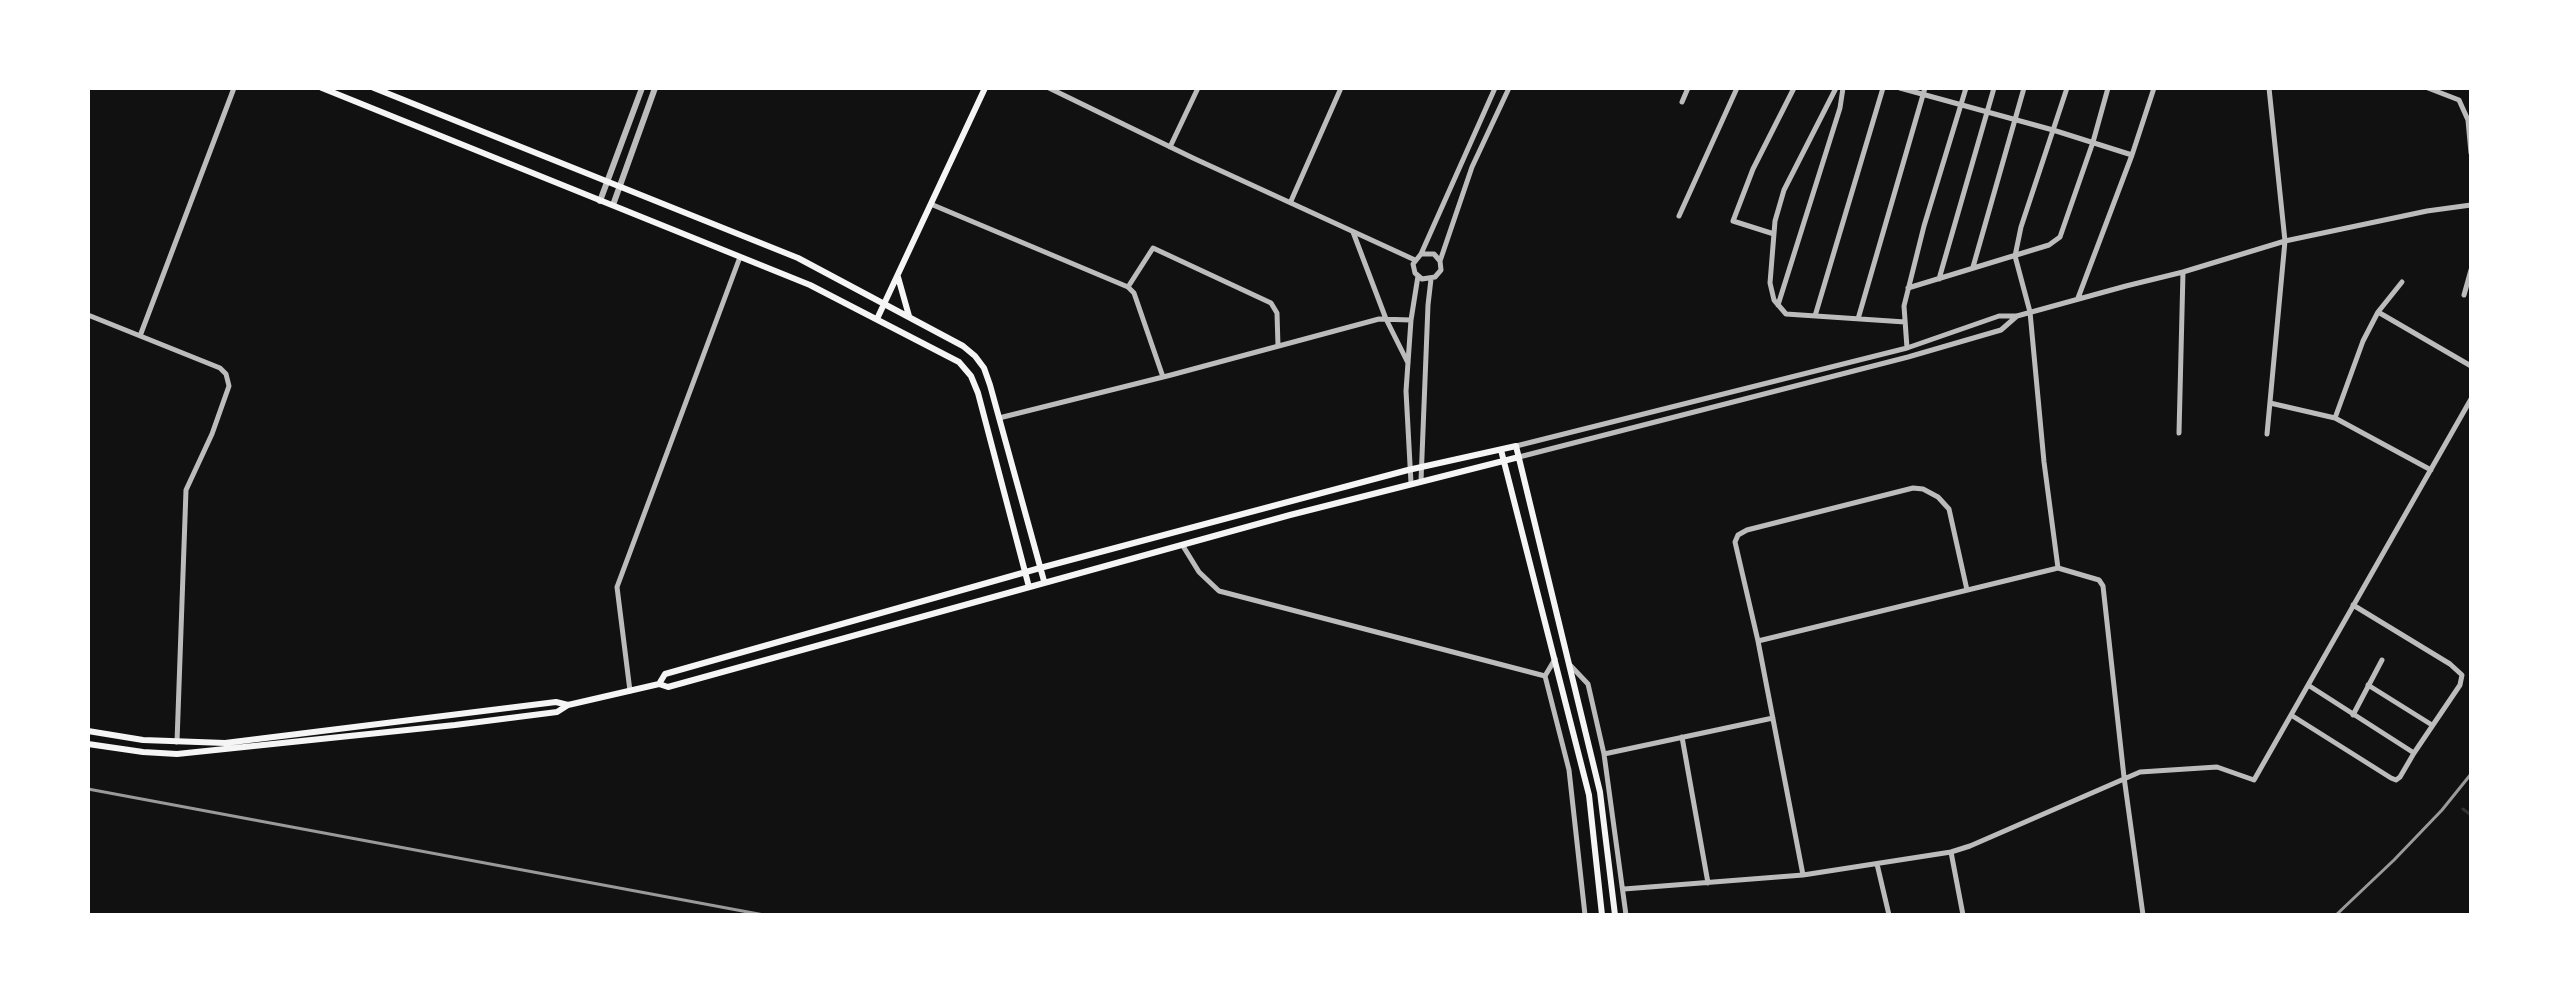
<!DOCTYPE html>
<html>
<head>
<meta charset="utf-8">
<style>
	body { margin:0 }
	#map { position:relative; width:2559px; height:1003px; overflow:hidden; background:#111; font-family:"Fira Sans",sans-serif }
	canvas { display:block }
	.frame { position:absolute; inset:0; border:90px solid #fff; pointer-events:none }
</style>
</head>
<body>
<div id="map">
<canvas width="2559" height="1003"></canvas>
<div class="frame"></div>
</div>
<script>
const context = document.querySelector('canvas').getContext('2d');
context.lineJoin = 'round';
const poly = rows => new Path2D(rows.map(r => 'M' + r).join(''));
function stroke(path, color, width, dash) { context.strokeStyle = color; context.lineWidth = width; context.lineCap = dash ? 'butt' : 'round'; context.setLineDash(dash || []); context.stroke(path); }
const stream = poly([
	[2463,809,2471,815]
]);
const minor = poly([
	[1049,88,1193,158,1415,260],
	[1836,88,1784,190,1775,221,1770,283,1774,300,1786,314,1905,322],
	[1900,88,2053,130,2132,155],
	[2428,88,2459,100,2468,120,2471,153],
	[1682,102,1688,88],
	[1170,147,1198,88],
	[1291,201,1341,88],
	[933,205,1128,287,1134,293,1163,377],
	[1679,216,1737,88],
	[1353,232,1386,319,1408,363],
	[1774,234,1733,221,1753,169,1794,88],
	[1421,254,1434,254,1440,261,1441,270,1435,277,1422,279,1415,273,1413,264,1421,254,1495,88],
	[1440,261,1472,167,1509,88],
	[1973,267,2024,88],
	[1939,279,1994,88],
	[1128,287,1153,248,1271,303,1277,313,1278,346],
	[1908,288,2049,245,2060,237,2093,142,2108,88],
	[2464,295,2471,270],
	[2078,298,2132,155,2154,88],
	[1778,305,1840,108,1843,88],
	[2378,312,2471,366],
	[88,315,220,368,226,374,229,386,212,434,186,490,177,742],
	[1815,316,1883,88],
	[1858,319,1925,88],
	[140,336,234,88],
	[1907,348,1904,306,1924,226,1966,88],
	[2270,403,2335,418,2431,470],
	[999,418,1171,375,1379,319,1411,320],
	[2335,418,2363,341,2378,312,2402,282],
	[2179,433,2183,272],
	[2267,434,2285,241,2269,88],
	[1516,446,1907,348,1999,316,2016,316],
	[1519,457,1908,357,2001,330,2017,316,2126,286,2183,272,2285,241,2427,211,2471,205],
	[1421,481,1428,305,1431,279],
	[1411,483,1406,391,1411,320,1418,276],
	[1183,546,1199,572,1219,591,1545,676],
	[2058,568,2044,462,2030,312,2015,256,2021,227,2067,88],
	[2353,605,2450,664,2462,675,2460,685,2414,753],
	[1758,641,2058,568,2099,580,2103,586,2124,777,2143,915],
	[1555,659,1545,676,1569,770,1585,915],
	[1569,664,1588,684,1604,754,1626,915],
	[2368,685,2432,725],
	[630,691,617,587,740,257],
	[2291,715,2391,778,2396,780,2400,777,2414,753,2308,685],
	[2353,715,2382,660],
	[1682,737,1708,883],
	[1604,754,1773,718],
	[1951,852,1963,915],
	[1877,864,1889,915],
	[1803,875,1758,641,1735,542,1738,535,1747,530,1913,488,1923,489,1938,497,1949,509,1967,590],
	[1624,889,1803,875,1951,852,1970,846,2140,772,2217,767,2254,780,2471,399]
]);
const tertiary = poly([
	[600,201,642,88],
	[613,205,655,88]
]);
const secondary = poly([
	[322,88,810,285,959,362,971,376,978,393,1029,587],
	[374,88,798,258,963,346,975,356,984,368,990,385,1044,581],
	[898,277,909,316],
	[877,319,985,88],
	[1501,450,1589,795,1602,915],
	[659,684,665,674,1040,568,1408,470,1516,446,1600,792,1615,915],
	[88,731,143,740,225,743,556,702,568,705],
	[88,744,143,752,177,754,455,725,557,712,568,705,659,684,668,687,1290,515,1519,457]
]);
const rail = poly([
	[88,789,764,915],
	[2336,915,2394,860,2442,810,2471,774]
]);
stroke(stream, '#333', 3);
stroke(minor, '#bcbcbc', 5);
stroke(tertiary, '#bcbcbc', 6);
stroke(secondary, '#f5f5f5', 6);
stroke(rail, '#9a9a9a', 3);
</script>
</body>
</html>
